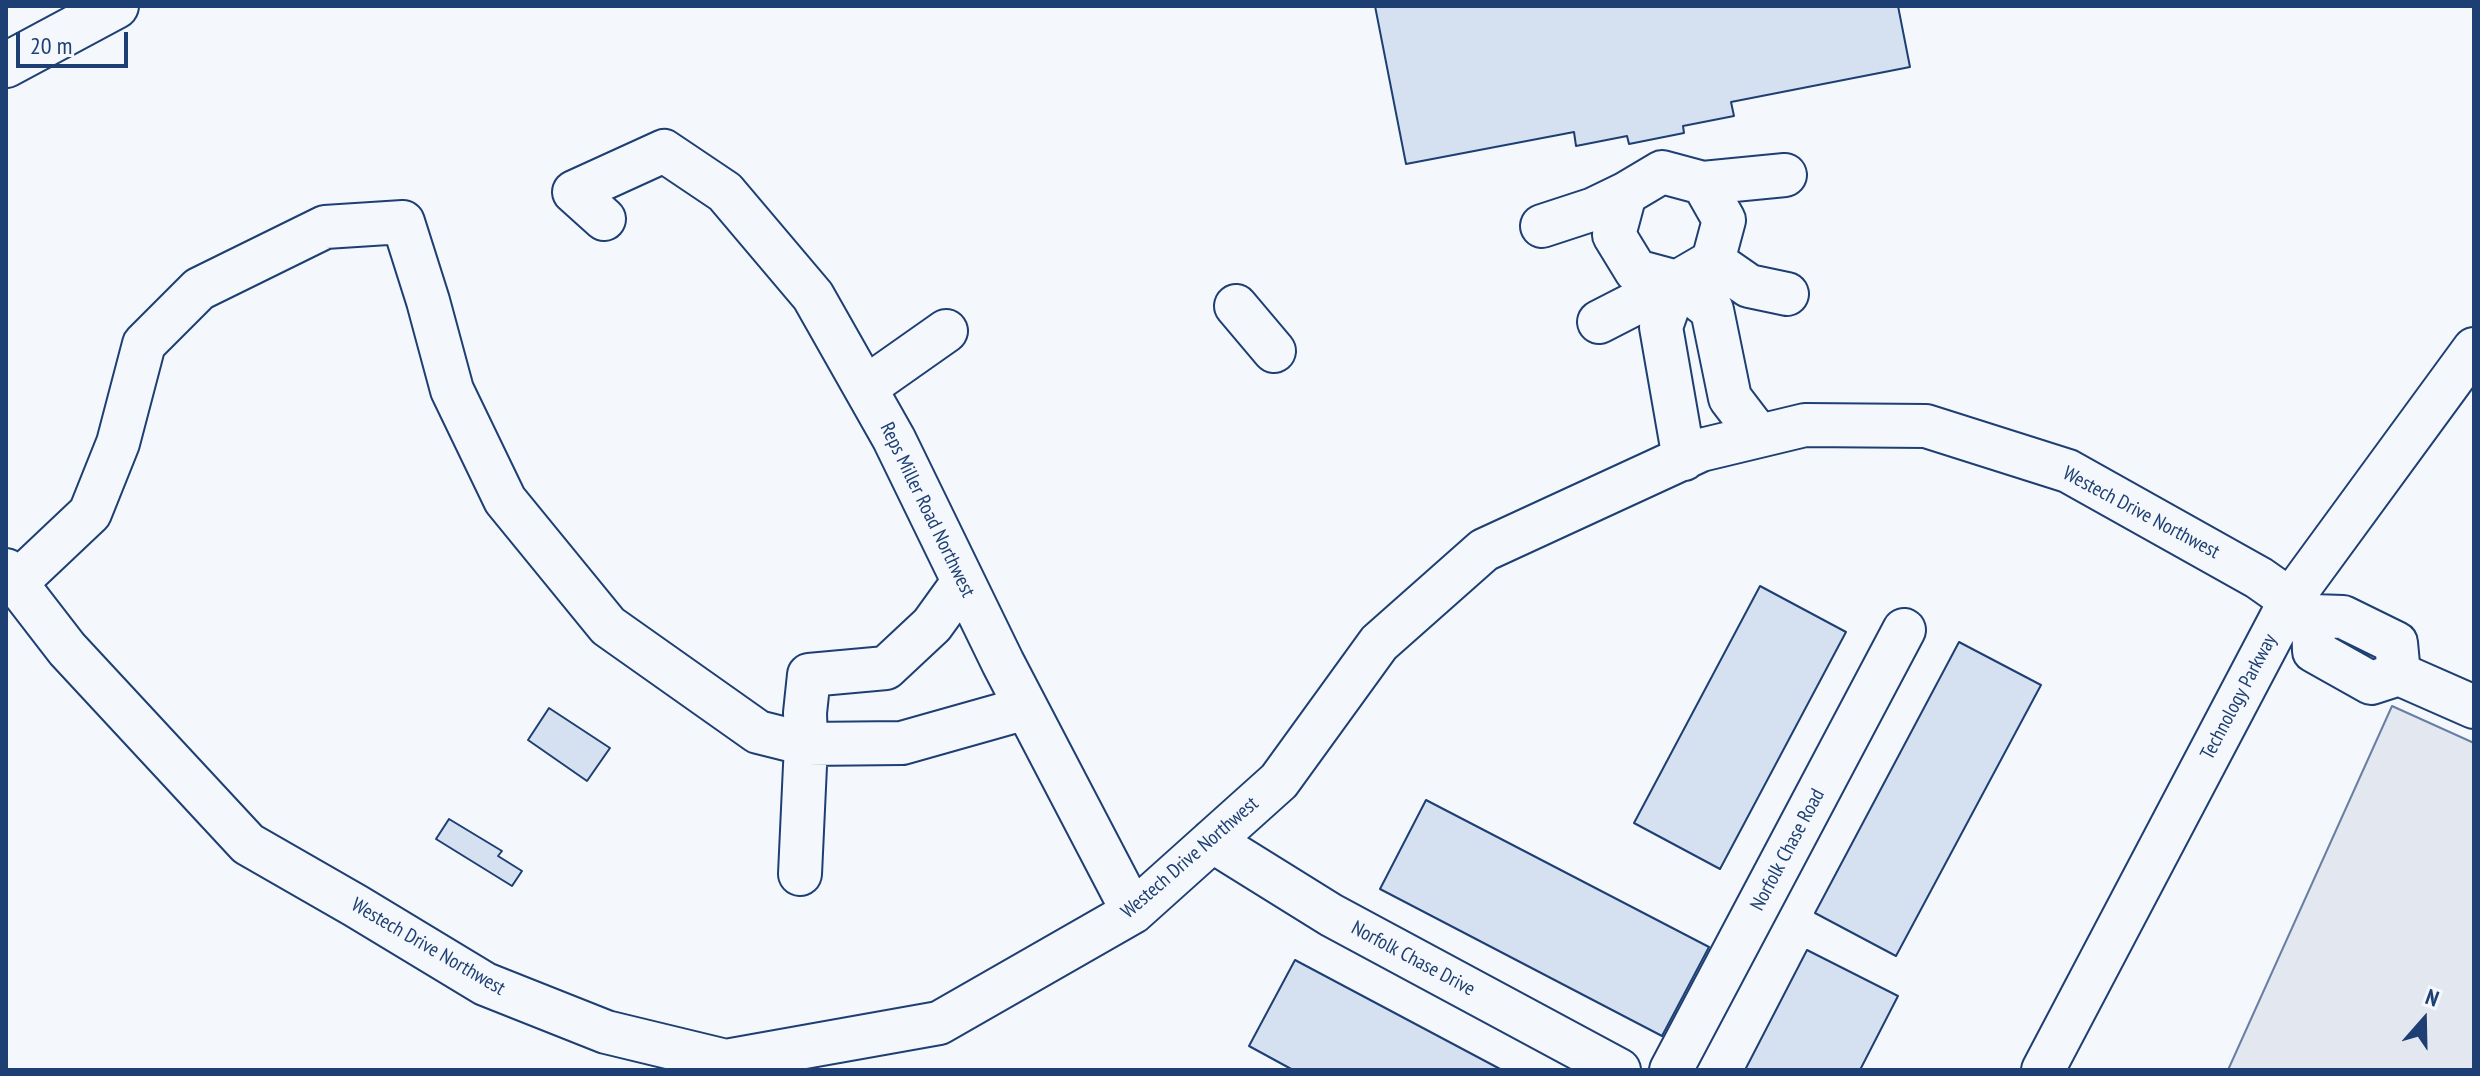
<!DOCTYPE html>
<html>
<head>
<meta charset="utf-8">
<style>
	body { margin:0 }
	#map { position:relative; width:2480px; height:1076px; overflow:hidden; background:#f4f7fb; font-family:"PT Sans Narrow",sans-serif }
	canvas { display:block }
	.frame { position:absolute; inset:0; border:8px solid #1d3f73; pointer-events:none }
	.north { position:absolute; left:2384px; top:980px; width:80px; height:80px; -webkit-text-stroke:6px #f4f7fb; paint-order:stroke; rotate:20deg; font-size:22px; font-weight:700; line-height:32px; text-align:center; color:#1d3f73 }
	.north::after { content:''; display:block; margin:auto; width:28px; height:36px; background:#1d3f73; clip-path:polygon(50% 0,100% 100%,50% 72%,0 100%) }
	.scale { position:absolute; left:16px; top:32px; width:112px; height:36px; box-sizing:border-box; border:4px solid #1d3f73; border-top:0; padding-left:10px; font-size:24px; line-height:28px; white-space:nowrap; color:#1d3f73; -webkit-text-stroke:6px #f4f7fb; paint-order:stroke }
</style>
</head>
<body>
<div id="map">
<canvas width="2480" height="1076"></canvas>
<div class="frame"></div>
<div class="north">N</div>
<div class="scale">20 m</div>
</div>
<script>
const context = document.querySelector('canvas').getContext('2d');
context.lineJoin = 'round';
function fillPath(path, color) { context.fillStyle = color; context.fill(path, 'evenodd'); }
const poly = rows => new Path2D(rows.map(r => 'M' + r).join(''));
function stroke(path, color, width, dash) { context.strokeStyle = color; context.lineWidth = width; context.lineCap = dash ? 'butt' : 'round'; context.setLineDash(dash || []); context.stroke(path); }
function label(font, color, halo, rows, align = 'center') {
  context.font = font + ' "PT Sans Narrow",sans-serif'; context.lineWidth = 6; context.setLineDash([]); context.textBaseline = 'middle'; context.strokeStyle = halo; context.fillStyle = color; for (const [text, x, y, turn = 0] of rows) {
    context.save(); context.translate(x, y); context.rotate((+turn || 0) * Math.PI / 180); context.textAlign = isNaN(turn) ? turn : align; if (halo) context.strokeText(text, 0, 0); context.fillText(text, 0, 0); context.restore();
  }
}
const parking = poly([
	[2392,706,2474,743,2474,1070,2228,1070,2392,706]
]);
const building = poly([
	[1375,6,1898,6,1910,67,1731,102,1734,116,1683,126,1684,133,1629,144,1627,136,1576,146,1574,132,1406,164,1375,6],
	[1760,586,1846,632,1720,869,1634,823,1760,586],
	[1959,642,2041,685,1896,956,1815,913,1959,642],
	[549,708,610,748,587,781,528,740,549,708],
	[1426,800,1709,947,1662,1036,1380,889,1426,800],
	[449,819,502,851,498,856,522,871,512,886,436,839,449,819],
	[1807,950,1898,996,1860,1070,1745,1070,1807,950],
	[1295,960,1502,1070,1293,1070,1249,1046,1295,960]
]);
const minor = poly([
	[1703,183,1785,175],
	[604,219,574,192,664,151,725,192,813,296,894,439,1003,663,1133,912],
	[1542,226,1594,209,1625,194],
	[1713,261,1749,286,1787,294],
	[1677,282,1661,327,1684,459],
	[1236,306,1274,351],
	[1599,322,1677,282,1713,261,1724,220,1703,183,1662,172,1625,194,1614,235,1636,271,1677,282,1712,310,1730,398,1759,436],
	[865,388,946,331],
	[6,570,67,649,248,844,356,906,485,984,606,1032,726,1061,939,1023,1133,912,1279,781,1379,643,1484,550,1701,450,1805,425,1926,426,2068,471,2259,578,2313,616,2343,617,2396,643,2399,674],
	[17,582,90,513,118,443,144,344,199,289,325,227,403,222,428,301,452,390,505,500,608,626,758,732,806,744,902,743,1026,708],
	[2313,616,2314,651,2371,683,2399,674,2474,707],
	[1212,841,1331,915,1619,1070],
	[800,874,806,744,805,713,809,675,886,668,932,625,963,582],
	[1671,1070,1904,630],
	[2043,1070,2291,599,2474,349]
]);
const highway = poly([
	[6,65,116,6]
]);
const streetNames = [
	["Reps Miller Road Northwest",927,510,64],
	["Westech Drive Northwest",2141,513,28],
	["Technology Parkway",2239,697,-62],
	["Norfolk Chase Road",1788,850,-62],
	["Westech Drive Northwest",1190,858,-41],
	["Westech Drive Northwest",428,947,30],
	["Norfolk Chase Drive",1413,959,28]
];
fillPath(parking, '#e3e8f0');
stroke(parking, '#687fa3', 2);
fillPath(building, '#d5e0f0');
stroke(building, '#1d3f73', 2);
stroke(minor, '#1d3f73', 46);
stroke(highway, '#1d3f73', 48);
stroke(minor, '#f4f7fb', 42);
stroke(highway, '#f4f7fb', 44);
label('20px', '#1d3f73', '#f4f7fb', streetNames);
</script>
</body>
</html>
